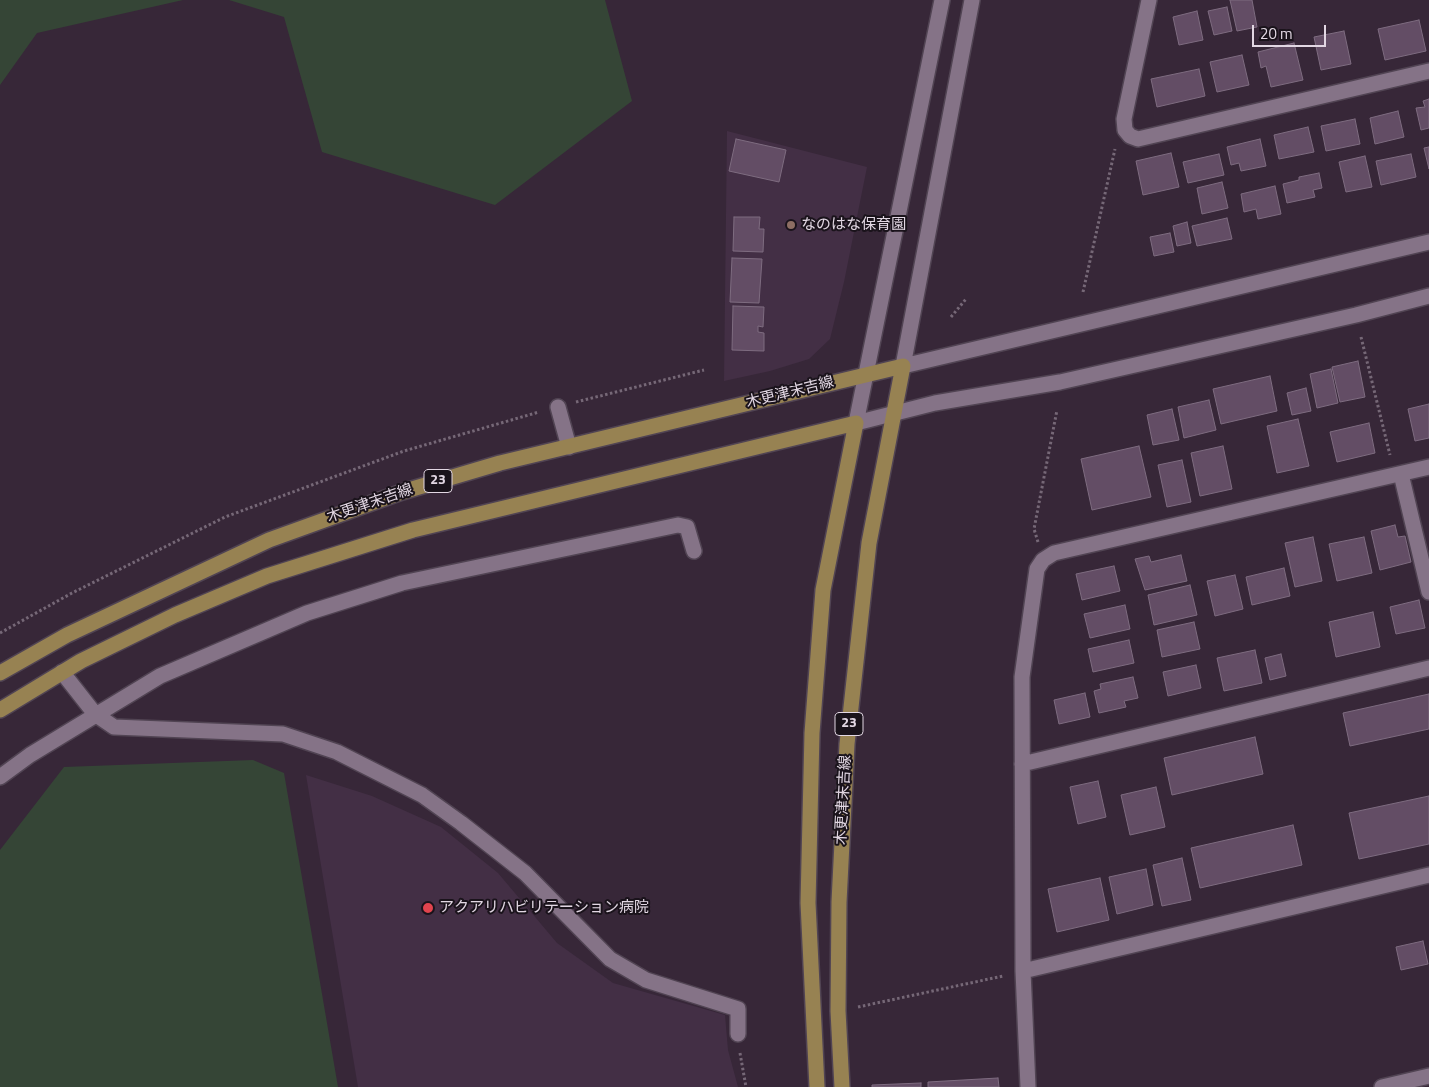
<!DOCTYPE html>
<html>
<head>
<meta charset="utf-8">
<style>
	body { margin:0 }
	#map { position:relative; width:1429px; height:1087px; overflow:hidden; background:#372738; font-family:"Titillium Web",sans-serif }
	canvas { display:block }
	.scale { position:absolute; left:1252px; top:25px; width:74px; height:22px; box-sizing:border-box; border:2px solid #e2d7e3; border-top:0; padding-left:6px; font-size:15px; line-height:18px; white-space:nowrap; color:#e2d7e3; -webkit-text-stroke:4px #1a131b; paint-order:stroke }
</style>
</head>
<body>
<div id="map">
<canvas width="1429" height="1087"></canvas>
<div class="scale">20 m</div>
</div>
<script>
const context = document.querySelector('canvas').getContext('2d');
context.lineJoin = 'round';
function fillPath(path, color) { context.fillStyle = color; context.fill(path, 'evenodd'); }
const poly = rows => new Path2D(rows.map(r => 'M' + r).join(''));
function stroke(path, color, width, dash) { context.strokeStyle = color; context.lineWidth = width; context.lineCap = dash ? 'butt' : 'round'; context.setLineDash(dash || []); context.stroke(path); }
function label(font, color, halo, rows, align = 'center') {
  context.font = font + ' "Titillium Web","Noto Sans JP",sans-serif'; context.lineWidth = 4; context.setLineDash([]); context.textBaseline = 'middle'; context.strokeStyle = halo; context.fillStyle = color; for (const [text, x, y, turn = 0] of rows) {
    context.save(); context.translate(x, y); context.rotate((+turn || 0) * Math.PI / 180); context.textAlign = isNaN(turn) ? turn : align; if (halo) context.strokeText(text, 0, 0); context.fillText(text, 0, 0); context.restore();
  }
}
const built = poly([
	[727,131,867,167,844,282,830,339,809,359,770,371,724,381],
	[306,775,372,796,441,827,498,873,557,943,613,983,725,1015,728,1050,738,1087,358,1087]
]);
const green = poly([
	[0,0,183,0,37,33,0,85],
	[229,0,605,0,632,101,495,205,322,152,284,17],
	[253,760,284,773,338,1087,0,1087,0,850,64,767]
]);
const building = poly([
	[1230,0,1252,0,1257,27,1237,31,1230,0],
	[1227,7,1232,31,1214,35,1208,11,1227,7],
	[1197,11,1203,40,1179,45,1173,17,1197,11],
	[1419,20,1426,51,1385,60,1378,29,1419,20],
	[1344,31,1351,64,1321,70,1314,37,1344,31],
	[1294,43,1303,80,1271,87,1266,66,1261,68,1258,52,1294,43],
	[1242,55,1249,85,1217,92,1210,62,1242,55],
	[1199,69,1205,96,1157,107,1151,79,1199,69],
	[1429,99,1429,128,1421,130,1416,108,1425,107,1423,101,1429,99],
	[1398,111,1404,137,1375,144,1370,118,1398,111],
	[1355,119,1360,144,1326,151,1321,126,1355,119],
	[1308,127,1314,152,1279,159,1274,135,1308,127],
	[736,139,786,150,779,182,729,171,736,139],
	[1260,139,1266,166,1241,171,1239,163,1231,165,1227,147,1260,139],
	[1429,147,1429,169,1424,148,1429,147],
	[1171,153,1179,187,1143,195,1136,161,1171,153],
	[1219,154,1224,175,1188,183,1183,162,1219,154],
	[1411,154,1416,177,1381,185,1376,161,1411,154],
	[1365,156,1372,187,1346,192,1339,162,1365,156],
	[1319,173,1322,188,1313,190,1315,197,1287,203,1283,184,1299,180,1299,177,1319,173],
	[1222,182,1228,208,1202,214,1197,188,1222,182],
	[1275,186,1281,214,1258,219,1256,209,1244,212,1241,194,1275,186],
	[734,217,760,217,759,229,764,229,763,252,733,251,734,217],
	[1227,218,1232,239,1197,246,1192,226,1227,218],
	[1187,222,1191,243,1177,246,1173,226,1187,222],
	[1170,233,1174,252,1154,256,1150,237,1170,233],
	[732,258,762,259,759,303,730,302,732,258],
	[733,306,764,307,763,327,758,326,758,332,764,333,764,351,732,350,733,306],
	[1358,361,1365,397,1340,402,1332,367,1358,361],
	[1331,369,1338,403,1317,408,1310,374,1331,369],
	[1270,376,1277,411,1221,424,1213,389,1270,376],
	[1306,388,1311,411,1292,415,1287,393,1306,388],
	[1209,400,1216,430,1184,438,1178,407,1209,400],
	[1429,404,1429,438,1415,441,1408,409,1429,404],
	[1172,409,1179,440,1153,445,1147,415,1172,409],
	[1298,419,1309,466,1277,473,1267,426,1298,419],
	[1369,423,1375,453,1337,462,1330,432,1369,423],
	[1139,446,1151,497,1092,510,1081,459,1139,446],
	[1223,446,1232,489,1200,496,1191,453,1223,446],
	[1182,460,1191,502,1167,507,1158,465,1182,460],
	[1395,525,1398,537,1405,536,1411,562,1380,570,1371,531,1395,525],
	[1313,537,1322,581,1295,587,1285,543,1313,537],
	[1364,537,1372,573,1337,581,1329,544,1364,537],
	[1181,555,1187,581,1145,590,1135,559,1149,556,1151,562,1181,555],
	[1114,566,1120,591,1082,600,1076,574,1114,566],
	[1284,568,1290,596,1252,605,1246,577,1284,568],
	[1235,575,1243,609,1215,616,1207,581,1235,575],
	[1190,585,1197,615,1154,625,1148,595,1190,585],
	[1419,600,1425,628,1396,634,1390,607,1419,600],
	[1125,605,1130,629,1090,638,1084,614,1125,605],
	[1373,612,1380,647,1336,657,1329,622,1373,612],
	[1194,622,1200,649,1162,657,1157,630,1194,622],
	[1129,640,1134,663,1093,672,1088,649,1129,640],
	[1255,650,1262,683,1224,691,1217,658,1255,650],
	[1281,654,1286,676,1270,680,1265,658,1281,654],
	[1196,665,1201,688,1168,696,1163,672,1196,665],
	[1133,677,1138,698,1124,701,1126,707,1099,713,1094,691,1101,689,1100,684,1133,677],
	[1085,693,1090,717,1059,724,1054,700,1085,693],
	[1429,694,1429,729,1350,746,1343,713,1429,694],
	[1255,737,1263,774,1172,795,1164,758,1255,737],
	[1098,781,1106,817,1078,824,1070,787,1098,781],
	[1156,787,1165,827,1130,835,1121,795,1156,787],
	[1429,796,1429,844,1359,859,1349,813,1429,796],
	[1293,825,1302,865,1200,888,1191,848,1293,825],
	[1182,858,1191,900,1162,906,1153,865,1182,858],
	[1146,869,1153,905,1117,914,1109,877,1146,869],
	[1100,878,1109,920,1057,932,1048,889,1100,878],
	[1423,941,1428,964,1401,970,1396,947,1423,941],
	[998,1078,999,1087,928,1087,928,1082,998,1078],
	[921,1083,921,1087,872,1087,872,1085,921,1083]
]);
const path = poly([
	[1083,292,1115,149],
	[951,317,966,299],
	[1361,337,1390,455],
	[576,402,704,370],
	[1038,542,1034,529,1057,410],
	[0,633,72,593,225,517,404,451,539,412],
	[858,1007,1003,976],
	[740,1053,746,1087]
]);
const minor = poly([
	[1149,0,1124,119,1125,130,1130,136,1138,139,1429,71],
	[558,407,569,447],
	[1401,474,1429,592],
	[62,672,95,714,114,727,283,734,337,752,422,795,461,823,525,873,610,959,646,980,738,1009,738,1034],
	[1022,764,1429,668],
	[0,777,30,755,160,676,307,613,402,583,678,525,687,527,694,551],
	[1023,971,1429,875],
	[1028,1087,1023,971,1022,677,1037,569,1043,560,1054,553,1429,467],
	[1382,1087,1429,1076]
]);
const tertiary = poly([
	[942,0,856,423,935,403,1060,382,1356,315,1429,296],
	[972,0,903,366,1429,242]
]);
const primary = poly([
	[0,673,67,635,269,540,402,492,500,463,903,366,869,543,847,744,839,902,838,1011,842,1087],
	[0,710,81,661,175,615,267,576,413,530,856,423,823,590,812,733,808,903,817,1087]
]);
const markers = [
	[791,225,5,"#8d6e63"],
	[428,908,6,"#e0444e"]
];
const shields = [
	[438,481,28],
	[849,724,28]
];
const shieldNames = [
	["23",438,481],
	["23",849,724]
];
const poiNames = [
	["なのはな保育園",801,225],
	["アクアリハビリテーション病院",439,908]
];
const streetNames = [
	["木更津末吉線",790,393,-14],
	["木更津末吉線",370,504,-19],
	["木更津末吉線",844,800,-87]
];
fillPath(built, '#432f45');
fillPath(green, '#354536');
fillPath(building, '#634d65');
stroke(building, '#7e6c80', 1);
stroke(minor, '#514453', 18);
stroke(tertiary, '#514453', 18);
stroke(primary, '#514453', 18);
stroke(path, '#766877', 3, [2.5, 2.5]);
stroke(minor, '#857387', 15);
stroke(tertiary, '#857387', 15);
stroke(primary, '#978252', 15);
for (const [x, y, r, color] of markers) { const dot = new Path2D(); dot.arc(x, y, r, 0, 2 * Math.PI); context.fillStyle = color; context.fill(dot); stroke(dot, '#1a131b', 2); }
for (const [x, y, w] of shields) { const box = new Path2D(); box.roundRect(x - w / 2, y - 11.5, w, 23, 4); context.fillStyle = '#1a131b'; context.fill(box); stroke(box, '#e2d7e3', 1); }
label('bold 14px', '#e2d7e3', null, shieldNames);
label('15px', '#e2d7e3', '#1a131b', poiNames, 'left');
label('15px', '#e2d7e3', '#1a131b', streetNames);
</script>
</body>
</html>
